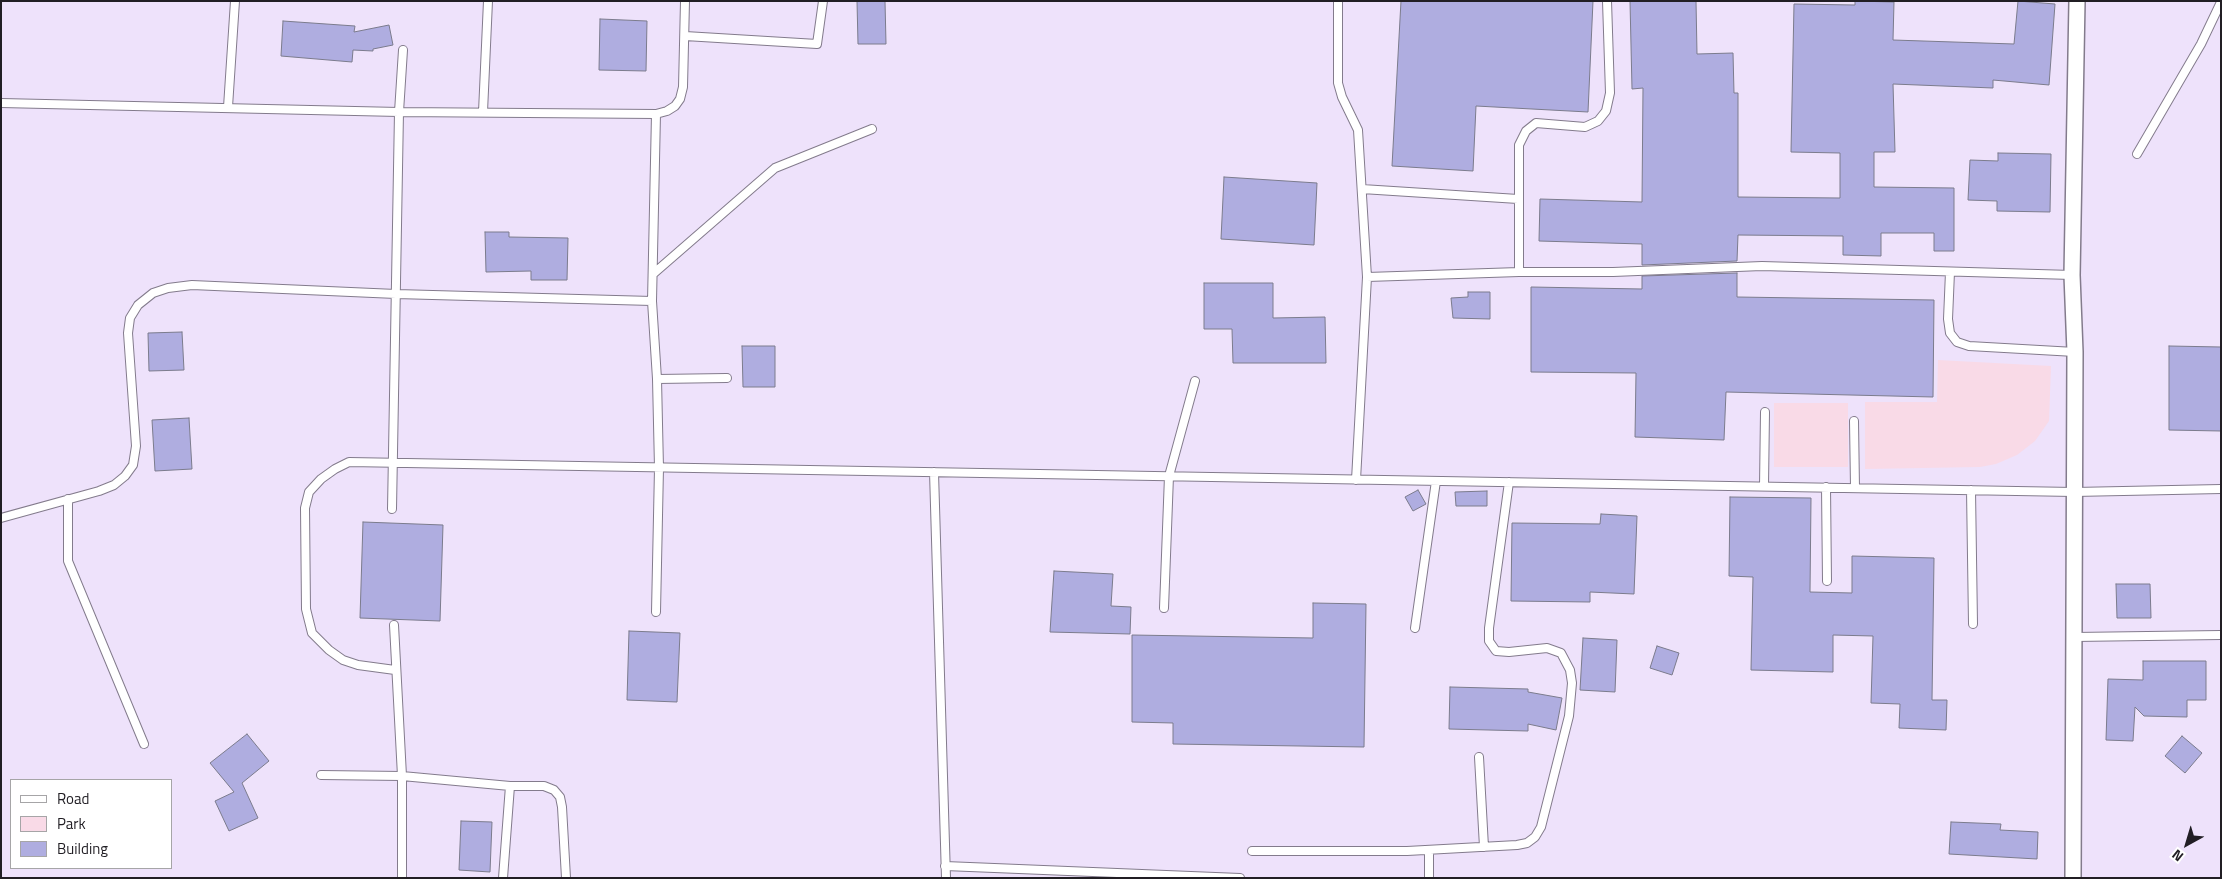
<!DOCTYPE html>
<html>
<head>
<meta charset="utf-8">
<style>
	body { margin:0 }
	#map { position:relative; width:2222px; height:879px; overflow:hidden; background:#f7f0fe; font-family:"Titillium Web",sans-serif }
	canvas { display:block }
	.frame { position:absolute; inset:0; border:2px solid #211e24; pointer-events:none }
	.legend { position:absolute; left:10px; top:779px; width:162px; height:90px; box-sizing:border-box; background:#fff; border:1px solid #a6a5a7; margin:0; padding:6px 9px; list-style:none; font-size:15px; color:#211e24 }
	.legend li { display:flex; align-items:center; gap:10px; height:25px }
	.legend b { width:25px; border:1px solid #a6a5a7 }
	.north { position:absolute; left:2162px; top:819px; width:50px; height:50px; -webkit-text-stroke:4px #fff; paint-order:stroke; rotate:219deg; font-size:14px; font-weight:700; line-height:20px; text-align:center; color:#211e24 }
	.north::after { content:''; display:block; margin:auto; width:18px; height:22px; background:#211e24; clip-path:polygon(50% 0,100% 100%,50% 72%,0 100%) }
</style>
</head>
<body>
<div id="map">
<canvas width="2222" height="879"></canvas>
<div class="frame"></div>
<ul class="legend">
<li><b style="height:6px;background:#fff"></b>Road</li>
<li><b style="height:14px;background:#f9dae7"></b>Park</li>
<li><b style="height:14px;background:#afade0"></b>Building</li>
</ul>
<div class="north">N</div>
</div>
<script>
const context = document.querySelector('canvas').getContext('2d');
context.lineJoin = 'round';
function fillPath(path, color) { context.fillStyle = color; context.fill(path, 'evenodd'); }
const poly = rows => new Path2D(rows.map(r => 'M' + r).join(''));
function stroke(path, color, width, dash) { context.strokeStyle = color; context.lineWidth = width; context.lineCap = dash ? 'butt' : 'round'; context.setLineDash(dash || []); context.stroke(path); }
const built = poly([
	[1,1,2221,1,2221,878,1,878],
	[11,780,171,780,171,868,11,868]
]);
const green = poly([
	[1938,360,2051,366,2049,421,2035,441,2017,455,1996,464,1980,467,1865,469,1865,402,1937,402],
	[1774,403,1848,403,1848,467,1774,467]
]);
const building = poly([
	[857,1,885,1,886,44,858,44,857,1],
	[1401,1,1593,1,1588,112,1476,106,1473,171,1392,166,1401,1],
	[1630,1,1696,1,1697,54,1733,53,1734,93,1738,93,1738,197,1840,198,1840,153,1791,152,1794,4,1855,5,1855,1,1894,2,1893,40,2014,44,2018,1,2055,4,2049,85,1993,80,1993,88,1893,84,1895,152,1874,152,1874,187,1954,188,1954,251,1934,251,1934,233,1881,233,1881,256,1843,255,1843,236,1738,235,1737,261,1642,265,1642,244,1539,241,1540,199,1642,202,1643,88,1632,89,1630,1],
	[600,19,647,21,646,71,599,70,600,19],
	[283,21,355,26,354,32,389,25,393,45,373,49,373,51,353,50,352,62,281,56,283,21],
	[1998,153,2051,154,2050,212,1997,211,1997,201,1968,200,1970,160,1998,161,1998,153],
	[1224,177,1317,183,1314,245,1221,239,1224,177],
	[485,232,509,232,509,237,568,238,567,280,531,280,531,271,486,272,485,232],
	[1737,273,1737,297,1934,300,1933,397,1726,392,1724,440,1635,437,1636,373,1531,372,1531,287,1642,289,1642,276,1737,273],
	[1204,283,1273,283,1273,318,1325,317,1326,363,1233,363,1232,329,1204,329,1204,283],
	[1468,292,1490,292,1490,319,1453,318,1451,298,1468,297,1468,292],
	[182,332,184,370,149,371,148,333,182,332],
	[742,346,775,346,775,387,743,387,742,346],
	[2169,346,2221,347,2221,431,2169,430,2169,346],
	[189,418,192,469,155,471,152,420,189,418],
	[1418,490,1426,504,1413,511,1405,497,1418,490],
	[1487,491,1487,506,1456,506,1455,492,1487,491],
	[1730,497,1811,498,1810,592,1852,593,1852,556,1934,558,1932,700,1947,700,1946,730,1899,728,1900,704,1871,703,1873,636,1833,635,1833,672,1751,670,1753,577,1729,576,1730,497],
	[1601,514,1637,516,1634,594,1590,592,1590,602,1511,601,1512,523,1600,524,1601,514],
	[363,522,443,525,440,621,360,618,363,522],
	[1054,571,1113,574,1111,606,1131,607,1130,634,1050,632,1054,571],
	[2116,584,2150,584,2151,618,2117,618,2116,584],
	[1313,603,1366,604,1364,747,1173,744,1173,723,1132,722,1132,635,1313,638,1313,603],
	[629,631,680,633,677,702,627,700,629,631],
	[1583,638,1617,640,1615,692,1580,690,1583,638],
	[1657,646,1679,653,1672,675,1650,668,1657,646],
	[2143,661,2206,661,2206,700,2187,700,2187,717,2144,716,2135,707,2133,741,2106,740,2108,679,2143,680,2143,661],
	[1450,687,1528,689,1528,692,1562,698,1556,730,1528,724,1528,731,1449,729,1450,687],
	[247,734,269,761,242,783,258,818,229,831,215,801,234,792,210,763,247,734],
	[2182,736,2202,753,2185,773,2165,756,2182,736],
	[461,821,492,822,490,872,459,870,461,821],
	[1951,822,2001,824,2000,830,2038,832,2037,859,1949,854,1951,822]
]);
const service = poly([
	[1338,1,1338,83,1342,97,1358,130,1367,277],
	[685,36,817,44,823,1],
	[1,103,399,112,656,114,667,111,675,106,680,99,683,87,685,1],
	[228,107,235,1],
	[483,112,488,1],
	[2137,154,2201,44,2221,2],
	[1362,189,1518,199],
	[1519,272,1519,145,1526,131,1536,123,1585,127,1598,121,1606,111,1610,93,1607,1],
	[1950,272,1948,319,1950,333,1957,342,1969,346,2075,352],
	[653,274,775,168,872,129],
	[657,379,727,378],
	[1854,421,1855,488],
	[934,472,946,878],
	[1356,480,1367,277,1519,272,1613,272,1762,266,2072,275],
	[1764,486,1765,412],
	[1826,487,1827,581],
	[1971,490,1973,624],
	[68,499,68,561,144,744],
	[392,509,399,112,403,50],
	[1,518,99,491,114,485,125,476,133,465,136,446,128,333,130,318,138,305,153,293,168,288,192,285,396,294,652,301],
	[1164,608,1169,476,1195,381],
	[656,612,659,468,657,379,652,301,656,114],
	[394,625,402,776,402,878],
	[1415,628,1436,481],
	[2074,637,2221,635],
	[395,670,358,665,343,660,329,650,312,633,306,609,305,508,309,492,321,479,335,469,349,462,2074,492,2221,489],
	[1479,757,1484,847],
	[321,775,402,776,510,786,544,786,554,790,560,797,562,807,566,878],
	[1429,850,1429,878],
	[1252,851,1407,851,1517,845,1527,843,1535,837,1541,827,1569,716,1572,683,1570,670,1561,653,1547,648,1509,652,1496,651,1489,641,1489,628,1509,482],
	[945,866,1240,878],
	[503,878,510,786]
]);
const minor = poly([
	[2073,878,2075,352,2072,275,2077,1]
]);
fillPath(built, '#eee2fb');
fillPath(green, '#f9dae7');
fillPath(building, '#afade0');
stroke(building, '#7c7c8d', 1);
stroke(service, '#837b8c', 10);
stroke(minor, '#837b8c', 18);
stroke(service, '#fff', 8);
stroke(minor, '#fff', 15);
</script>
</body>
</html>
